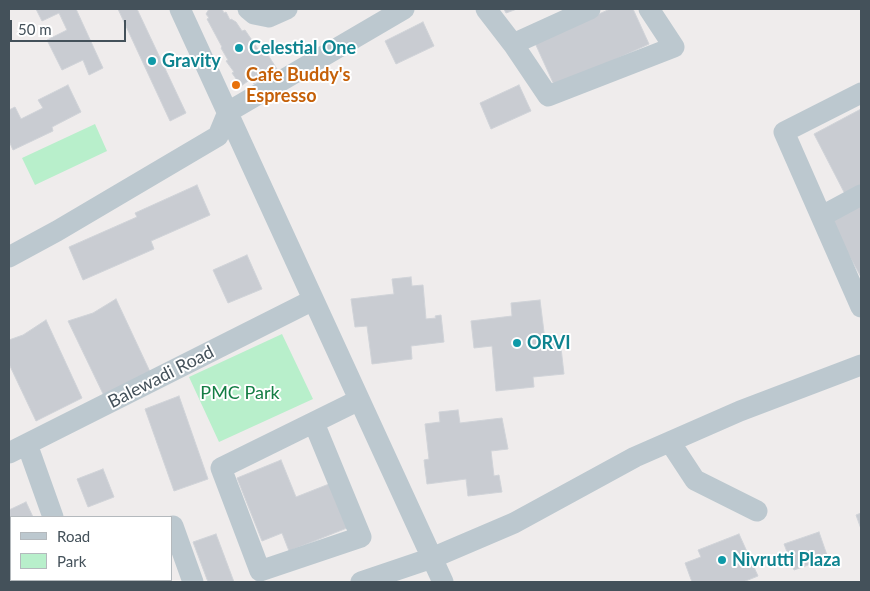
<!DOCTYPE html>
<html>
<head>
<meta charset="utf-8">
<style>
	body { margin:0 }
	#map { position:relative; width:870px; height:591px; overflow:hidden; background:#efecec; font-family:Lato,sans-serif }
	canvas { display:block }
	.frame { position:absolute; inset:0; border:10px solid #44515a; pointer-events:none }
	.legend { position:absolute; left:10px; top:516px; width:162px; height:65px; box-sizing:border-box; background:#fff; border:1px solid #b4b9bd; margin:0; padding:6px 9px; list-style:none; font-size:15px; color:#44515a }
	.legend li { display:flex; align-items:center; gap:10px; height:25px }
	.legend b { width:25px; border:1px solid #b4b9bd }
	.scale { position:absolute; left:10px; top:20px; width:116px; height:22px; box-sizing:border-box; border:2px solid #44515a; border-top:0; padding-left:6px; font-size:15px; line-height:18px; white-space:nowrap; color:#44515a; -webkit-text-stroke:4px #fff; paint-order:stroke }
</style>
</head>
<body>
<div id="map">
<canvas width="870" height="591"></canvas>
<div class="frame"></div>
<ul class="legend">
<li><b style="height:6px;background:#bcc8cf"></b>Road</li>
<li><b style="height:14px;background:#b8efcb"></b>Park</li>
</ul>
<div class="scale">50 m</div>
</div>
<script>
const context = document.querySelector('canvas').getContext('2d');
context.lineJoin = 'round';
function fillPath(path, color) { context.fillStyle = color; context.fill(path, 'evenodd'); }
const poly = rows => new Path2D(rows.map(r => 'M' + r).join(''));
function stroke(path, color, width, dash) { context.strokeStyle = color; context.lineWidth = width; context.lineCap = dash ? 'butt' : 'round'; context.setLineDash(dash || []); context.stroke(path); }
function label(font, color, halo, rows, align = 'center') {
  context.font = font + ' Lato,sans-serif'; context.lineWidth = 4; context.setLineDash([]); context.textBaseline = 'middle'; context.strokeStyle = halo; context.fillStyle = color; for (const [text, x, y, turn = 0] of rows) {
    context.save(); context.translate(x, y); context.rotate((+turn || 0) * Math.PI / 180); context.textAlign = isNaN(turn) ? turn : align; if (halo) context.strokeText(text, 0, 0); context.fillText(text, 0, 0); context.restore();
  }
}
const green = poly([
	[95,124,107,151,35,185,22,158],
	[282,334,313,399,219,442,189,377]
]);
const building = poly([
	[36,9,76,9,103,68,89,75,83,60,62,70,47,40,67,30,59,13,42,21,36,9],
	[118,9,137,9,186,113,170,121,118,9],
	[209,9,222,9,224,13,226,12,230,20,231,19,236,22,242,31,245,30,260,52,262,51,266,56,268,55,277,69,254,84,251,79,241,86,232,73,234,72,226,61,228,60,221,48,222,47,207,19,209,18,206,14,209,9],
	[504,9,517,9,506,13,504,9],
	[610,9,633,9,649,44,555,87,535,43,610,9],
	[423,22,434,46,396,64,385,41,423,22],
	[68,85,81,112,52,127,53,131,13,150,9,141,9,110,15,107,21,119,43,108,38,100,68,85],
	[519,85,531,111,491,129,480,103,519,85],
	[861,109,861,186,845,194,814,134,861,109],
	[197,185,210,215,151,241,154,249,83,280,69,247,137,217,135,213,197,185],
	[861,204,861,277,830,221,861,204],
	[247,255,262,289,228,303,213,270,247,255],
	[411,277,412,286,423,285,426,319,436,318,435,316,441,315,444,342,411,346,412,359,372,364,367,326,355,327,351,299,394,294,392,279,411,277],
	[116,299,152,376,106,400,68,321,93,313,116,299],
	[540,300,545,340,560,339,564,374,533,377,534,387,496,391,492,346,474,348,471,321,512,316,511,303,540,300],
	[46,320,82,398,36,421,9,364,9,340,23,335,46,320],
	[179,396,208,479,174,491,145,409,179,396],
	[458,410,460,423,502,418,508,449,491,451,494,476,499,475,502,492,468,496,466,479,427,484,424,460,429,459,425,424,440,422,439,412,458,410],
	[281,460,296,497,329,484,347,528,289,551,282,533,262,541,237,478,281,460],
	[103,469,114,497,88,507,77,479,103,469],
	[26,502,33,517,11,517,11,540,9,534,9,510,26,502],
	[861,513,861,529,856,515,861,513],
	[819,532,828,558,794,570,784,544,819,532],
	[216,534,234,582,208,582,193,542,216,534],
	[739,534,758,576,743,582,692,582,685,563,701,557,698,550,739,534],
	[47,580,54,580,55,582,40,582,47,580]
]);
const minor = poly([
	[180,9,443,582],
	[248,9,254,14,269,17,287,9],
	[486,9,513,44,548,96,674,47,649,9],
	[513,44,590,9],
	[861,93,784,132,861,307],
	[822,216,861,195],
	[9,257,57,231,218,136,228,112,404,9],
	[314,423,361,537,260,571,221,468,359,400],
	[670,442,695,480,757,511],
	[27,444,53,517],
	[9,453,313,300],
	[173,526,193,582],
	[75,580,76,582],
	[361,582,432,558,514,523,635,457,740,411,861,365]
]);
const markers = [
	[239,48,5,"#0f9aa8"],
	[152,61,5,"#0f9aa8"],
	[236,85,5,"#e8710a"],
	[517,343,5,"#0f9aa8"],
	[722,560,5,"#0f9aa8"]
];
const cultureNames = [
	["Celestial One",249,48],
	["Gravity",162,61],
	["ORVI",527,343],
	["Nivrutti Plaza",732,560]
];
const foodNames = [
	["Cafe Buddy's",246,75],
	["Espresso",246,96]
];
const streetNames = [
	["Balewadi Road",161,377,-27]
];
const parkNames = [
	["PMC Park",240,393]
];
fillPath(green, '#b8efcb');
fillPath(building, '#c9ccd2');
stroke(building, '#d0d3d8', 1);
stroke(minor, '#bcc8cf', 21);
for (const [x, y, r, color] of markers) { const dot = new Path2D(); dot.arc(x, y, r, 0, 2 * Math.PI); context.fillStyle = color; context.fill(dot); stroke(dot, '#fff', 2); }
label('bold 18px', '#0d838f', '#fff', cultureNames, 'left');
label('bold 18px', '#c56008', '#fff', foodNames, 'left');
label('18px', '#44515a', '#fff', streetNames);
label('18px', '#147d44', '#fff', parkNames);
</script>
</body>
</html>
